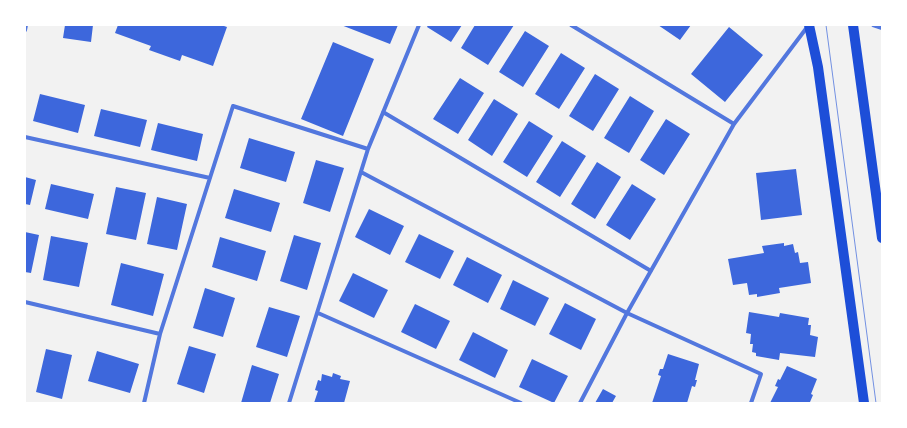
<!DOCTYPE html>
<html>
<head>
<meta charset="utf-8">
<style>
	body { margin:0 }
	#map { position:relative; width:907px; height:428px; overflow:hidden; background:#f2f2f2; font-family:"IBM Plex Sans",sans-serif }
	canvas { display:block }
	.frame { position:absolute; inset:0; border:26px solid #fff; pointer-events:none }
</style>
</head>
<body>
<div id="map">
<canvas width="907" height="428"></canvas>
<div class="frame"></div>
</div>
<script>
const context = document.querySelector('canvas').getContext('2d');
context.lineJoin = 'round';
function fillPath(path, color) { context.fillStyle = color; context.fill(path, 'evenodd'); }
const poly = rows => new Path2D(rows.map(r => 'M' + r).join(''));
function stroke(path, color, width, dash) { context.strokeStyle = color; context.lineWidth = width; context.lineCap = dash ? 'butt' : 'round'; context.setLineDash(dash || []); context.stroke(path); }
const building = poly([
	[65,25,93,25,91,42,63,38],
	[118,25,221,25,227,27,213,66,182,55,180,61,149,50,151,46,115,33],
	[341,25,398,25,390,44],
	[428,25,462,25,451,42,427,27],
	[475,25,514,25,488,65,461,48],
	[658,25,691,25,680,40],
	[729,27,763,55,725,102,691,74],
	[525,31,549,46,523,87,499,72],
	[333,42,374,59,343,136,301,119],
	[561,53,585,68,559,109,535,94],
	[595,74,619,89,593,131,569,116],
	[460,78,484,93,458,134,433,119],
	[40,94,85,105,78,133,33,121],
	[630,96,654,111,629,153,604,138],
	[494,99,518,114,492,156,468,140],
	[101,109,147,120,140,147,94,136],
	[666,119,690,134,664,175,640,160],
	[529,121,553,136,527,177,503,162],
	[158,123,203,134,197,161,151,150],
	[249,138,295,152,286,182,240,168],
	[562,141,586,156,560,197,536,182],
	[316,160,344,168,330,212,303,203],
	[597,162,621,177,595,219,571,204],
	[796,169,802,215,761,220,756,173],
	[25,177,36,180,30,205,25,204],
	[51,184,94,194,88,219,45,209],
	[632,184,656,199,630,240,606,225],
	[116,187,146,193,136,240,106,234],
	[234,189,280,203,271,232,225,218],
	[157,197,187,204,177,250,147,244],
	[369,209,404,226,390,255,355,237],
	[25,232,39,235,31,273,25,272],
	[419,234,454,251,440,279,405,262],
	[294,235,321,243,307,290,280,281],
	[51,236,88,243,79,287,43,280],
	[220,237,266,251,257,281,212,267],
	[784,243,784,246,793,244,795,253,798,252,800,263,808,262,811,283,779,288,780,293,757,297,757,294,749,295,747,283,733,285,728,259,764,253,762,246],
	[467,257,502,275,488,303,453,285],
	[121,263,164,274,153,316,111,305],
	[353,273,388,290,374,318,339,301],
	[513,280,549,298,535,326,500,309],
	[205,288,235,298,223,337,193,328],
	[565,303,596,319,581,350,549,334],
	[415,304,450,321,436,349,401,332],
	[269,307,300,316,287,357,256,347],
	[749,312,779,317,780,313,809,318,808,325,811,325,810,335,818,337,815,357,780,353,779,360,756,356,756,353,752,352,753,344,750,344,751,334,746,333],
	[473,332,508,350,495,378,459,360],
	[189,346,216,354,204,393,177,384],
	[46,349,72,355,62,399,36,392],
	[97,351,139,364,130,393,88,381],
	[668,354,699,364,695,380,697,380,695,387,692,386,687,403,652,403,661,376,658,375,660,369,663,369],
	[532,359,568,376,554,403,519,387],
	[252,365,279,374,270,403,241,403],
	[787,366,817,379,811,394,813,395,810,402,770,403,778,387,775,386,778,379,780,380],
	[333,373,341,376,340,379,350,381,344,403,314,403,318,391,315,390,318,380,321,381,322,374,332,377],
	[603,389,616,396,612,403,595,403]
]);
const minor = poly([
	[571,25,734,124],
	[873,25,882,28],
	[25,30,26,25],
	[383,112,651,271],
	[25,137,210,178],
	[361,172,627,313,761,374,751,403],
	[25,302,160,334],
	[318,313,521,403],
	[144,403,160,334,233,106,368,149],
	[289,403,368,149,419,25],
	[580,403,627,313,734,124,808,26]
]);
const primary = poly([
	[809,25,818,67,864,403],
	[853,25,882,238]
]);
const tram = poly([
	[826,25,876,403]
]);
fillPath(building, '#3d67dc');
stroke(minor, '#5277de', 4);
stroke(primary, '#1d4ed8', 10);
stroke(tram, '#7290e2', 1);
</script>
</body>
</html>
